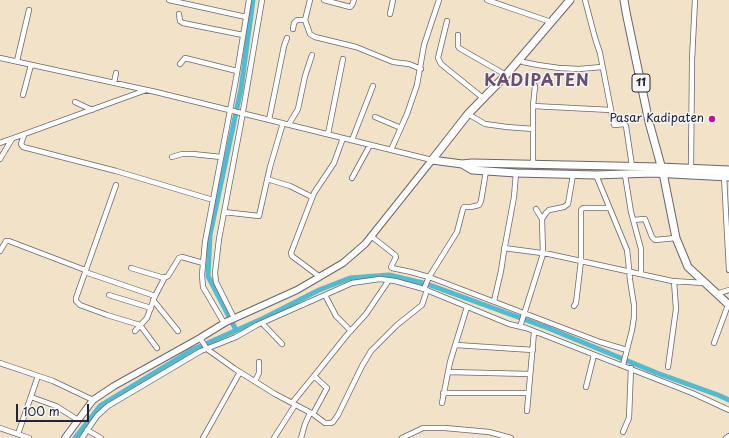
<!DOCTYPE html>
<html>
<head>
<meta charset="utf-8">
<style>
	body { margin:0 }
	#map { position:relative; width:729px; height:438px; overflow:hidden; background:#f1e2c8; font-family:"Playpen Sans",sans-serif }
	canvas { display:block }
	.scale { position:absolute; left:16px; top:404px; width:73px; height:18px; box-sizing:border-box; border:2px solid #22223b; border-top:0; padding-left:5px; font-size:12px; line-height:14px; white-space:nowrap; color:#22223b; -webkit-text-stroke:3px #f6f6f2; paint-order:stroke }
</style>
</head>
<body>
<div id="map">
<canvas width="729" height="438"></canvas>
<div class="scale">100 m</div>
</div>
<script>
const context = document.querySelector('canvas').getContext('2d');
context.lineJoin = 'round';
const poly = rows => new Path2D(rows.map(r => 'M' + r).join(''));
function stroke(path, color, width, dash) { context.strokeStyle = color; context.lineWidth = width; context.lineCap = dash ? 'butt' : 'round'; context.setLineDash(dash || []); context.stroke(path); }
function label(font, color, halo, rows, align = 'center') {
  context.font = font + ' "Playpen Sans",sans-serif'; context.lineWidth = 3; context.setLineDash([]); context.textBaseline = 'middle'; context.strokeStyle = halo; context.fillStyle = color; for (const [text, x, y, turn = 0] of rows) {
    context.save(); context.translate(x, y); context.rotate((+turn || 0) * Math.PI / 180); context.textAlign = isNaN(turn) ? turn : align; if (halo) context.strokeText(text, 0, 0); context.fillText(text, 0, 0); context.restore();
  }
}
const canal = poly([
	[236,330,208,276,210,235,241,89,253,0],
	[75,438,100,406,192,350,264,318,319,290,350,278,389,275,427,284,548,328,657,373,718,395,729,400]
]);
const minor = poly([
	[169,0,246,17],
	[324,0,350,7,352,5,354,0],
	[487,0,551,22],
	[179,14,180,21,183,23,243,35],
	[390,14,393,0],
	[305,20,310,0],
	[447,21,438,58,441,64,483,98],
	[293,29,294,23,297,20,305,20,310,34,315,37,356,47,393,62,409,64,421,69],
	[458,35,458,46,459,48,506,75],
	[0,58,156,92,432,160],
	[518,60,523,62,538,65,559,68,579,69,602,67],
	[17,61,29,10],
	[180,64,185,58,237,71],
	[114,83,116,73],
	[23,95,31,65],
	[75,102,92,110],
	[533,106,535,86],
	[611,110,614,125,624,124,626,126,632,166],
	[468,114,485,124,507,127,533,129],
	[375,117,401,128],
	[269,120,284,46,287,38],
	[289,124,298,109,305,76,312,55],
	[328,134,343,59],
	[24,135,21,144,23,147,116,171,213,200],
	[352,140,373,86],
	[0,143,146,90],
	[391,150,407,114,417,85,424,45,439,0],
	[172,157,182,154,193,154,221,157],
	[0,159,12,139],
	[533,165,533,106,611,110,600,53,595,38,585,0],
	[691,168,692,60,695,0],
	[596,175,627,250,628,258,630,280,634,305,634,317,632,330,623,365],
	[625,175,631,212,641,249,641,274],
	[724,176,729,270],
	[352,178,370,145],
	[267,179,290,186,312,197],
	[116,185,76,298,76,301,80,305,107,315,140,325,157,348],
	[536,209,542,219],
	[224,212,259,216,270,167,283,123],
	[633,220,645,219,652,237,655,240,676,238],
	[371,236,395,255,396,257,391,267,392,268,411,272,429,277,600,342,627,350],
	[504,248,549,254,672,281,704,283],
	[0,251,6,241,9,241,85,270],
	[131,268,164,278,168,276,179,258,182,257,203,263],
	[85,272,155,296],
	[320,277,292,256,291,253,314,193,334,163,343,138],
	[424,289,429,277,457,232,463,209,464,207,471,207,479,205,481,201,486,171],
	[716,294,729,290],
	[109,295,151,308],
	[325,295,336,316,351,331],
	[153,300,178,331],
	[494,301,501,271,504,251,514,197,516,173],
	[574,306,576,303,581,261,581,210,583,208,609,208],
	[234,318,216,282,215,273,219,239,241,123,262,0],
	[224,323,203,287,202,275,205,242,236,79,249,0],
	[262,323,282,344],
	[520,327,543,254,542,219,546,213,549,210,564,207,568,204,573,175],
	[135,331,147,318,155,296,165,277],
	[200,338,207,349,235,369,275,394,313,414,325,423,331,423,333,422,338,415,362,366,371,351,397,325,422,305,427,290],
	[714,343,728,305],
	[456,345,533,350],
	[0,363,53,381,93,400],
	[668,367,676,309,674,281],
	[448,372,530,374],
	[255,381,259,373,259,362],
	[586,387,594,355],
	[443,393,528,393],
	[31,397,56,406,78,420],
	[292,403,314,376],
	[442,403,450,362,467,307],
	[527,411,534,332],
	[313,414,327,388,314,376,347,335,366,314,389,280],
	[0,428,29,438],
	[87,430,101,438],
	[623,432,629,418,631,368],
	[18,434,38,376],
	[82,438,97,416,108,406,201,351,236,337,257,325,352,283,380,279,395,281,424,289,509,324,526,328,692,393,729,410],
	[203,438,240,372],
	[274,438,295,405],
	[301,438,305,424,310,413],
	[402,438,423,428,445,428,489,432,511,438],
	[726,438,729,436]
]);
const secondary = poly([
	[65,438,93,400,114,386,200,338,226,322,297,290,343,263,365,244,432,160]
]);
const primary = poly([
	[432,160,462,164,472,163,660,167,729,170],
	[432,160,468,114,506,75,570,0],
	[462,164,472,170,516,173,596,175,653,173,729,177]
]);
const trunk = poly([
	[624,0,626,12,649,122,663,173,676,238,688,267,729,305]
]);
const markers = [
	[712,119,4,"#b5179e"]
];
const shields = [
	[641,83,18]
];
const shieldNames = [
	["11",641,83]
];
const poiNames = [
	["Pasar Kadipaten",704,119]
];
const districtNames = [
	["KADIPATEN",537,82]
];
stroke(canal, '#52bbd0', 5);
stroke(minor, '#6a656c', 6);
stroke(secondary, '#6a656c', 8);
stroke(primary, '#6a656c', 9);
stroke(trunk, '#6a656c', 9);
stroke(minor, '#fff', 4.5);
stroke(secondary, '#fff', 6);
stroke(primary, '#fff', 7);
stroke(trunk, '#fff', 7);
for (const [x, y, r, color] of markers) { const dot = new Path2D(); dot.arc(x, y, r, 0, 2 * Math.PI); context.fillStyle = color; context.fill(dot); stroke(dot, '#f6f6f2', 1.5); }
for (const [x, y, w] of shields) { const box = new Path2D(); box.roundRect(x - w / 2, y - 9, w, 18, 3); context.fillStyle = '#f6f6f2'; context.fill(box); stroke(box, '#22223b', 1); }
label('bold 11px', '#22223b', null, shieldNames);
label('12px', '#22223b', '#f6f6f2', poiNames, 'right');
context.letterSpacing = '1px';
label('bold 16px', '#6b4f6e', '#f6f6f2', districtNames);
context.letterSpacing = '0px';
</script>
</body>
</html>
